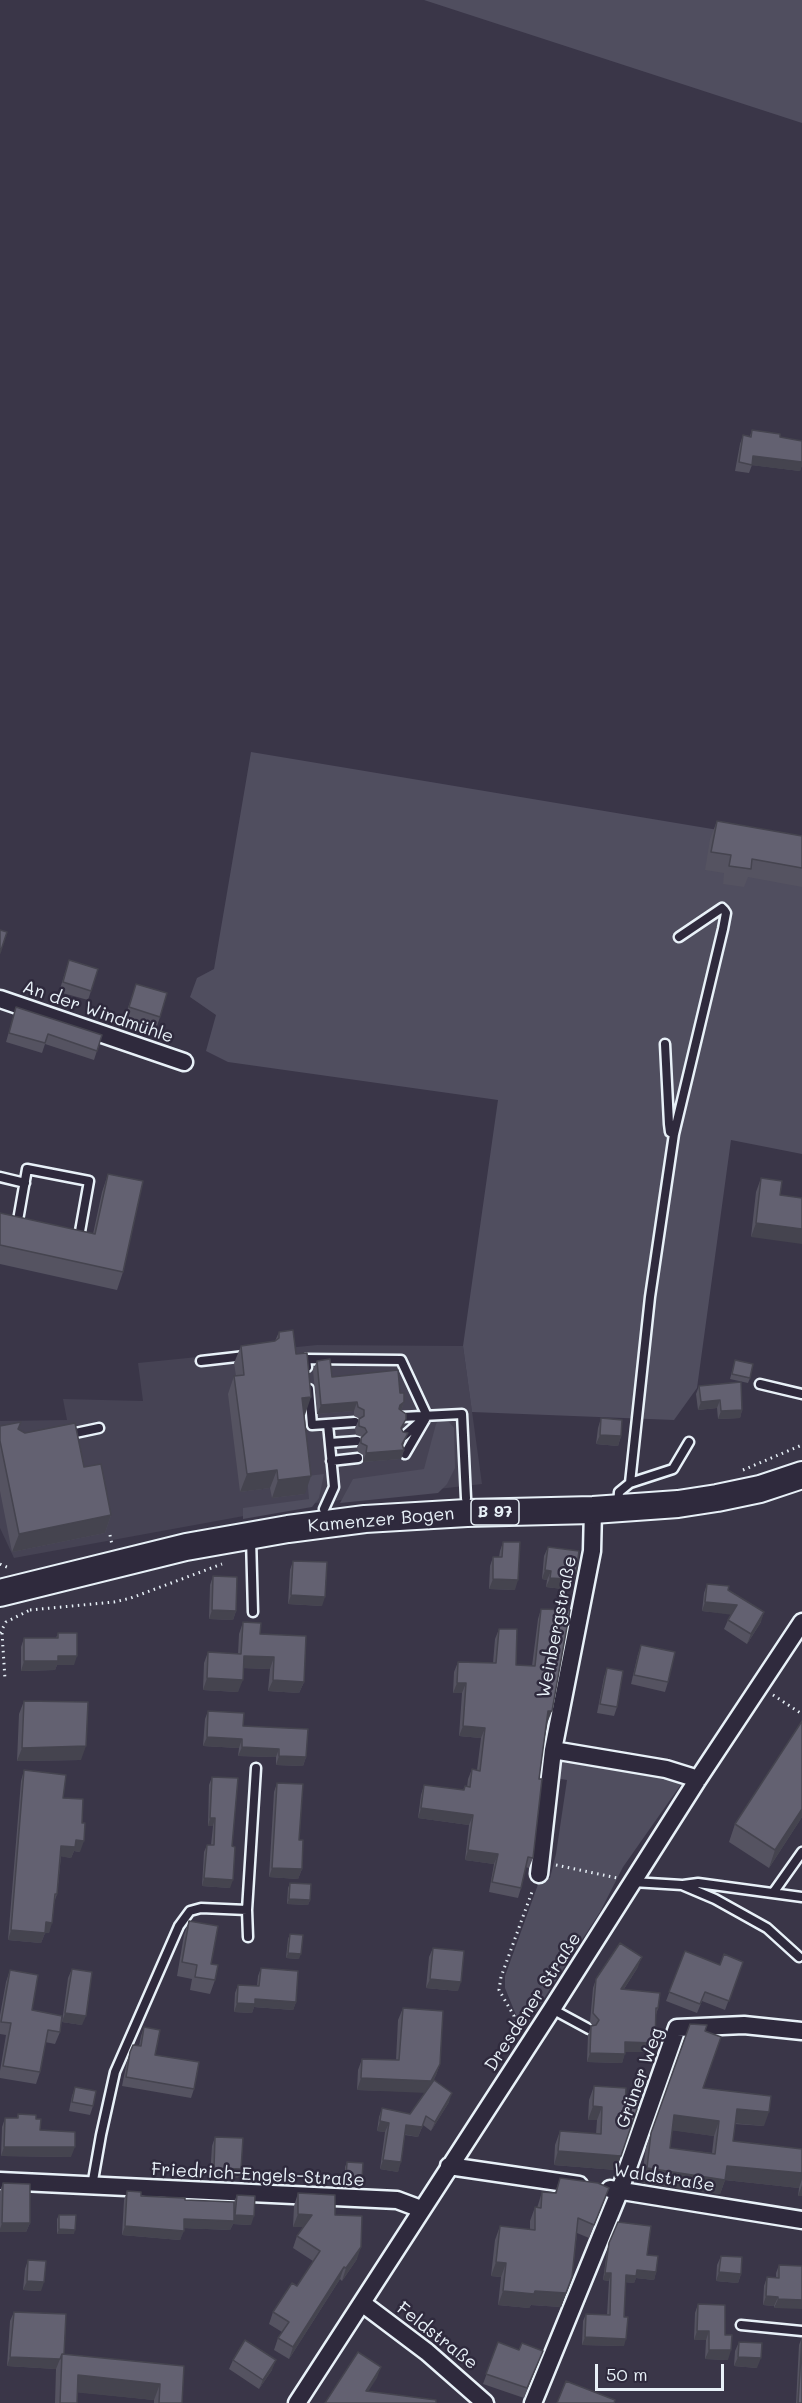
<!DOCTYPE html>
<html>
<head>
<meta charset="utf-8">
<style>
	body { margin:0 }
	#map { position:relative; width:802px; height:2403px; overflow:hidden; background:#3a3648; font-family:Mali,sans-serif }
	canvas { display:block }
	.scale { position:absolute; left:595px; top:2364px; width:129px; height:27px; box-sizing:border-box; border:3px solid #e8f1f8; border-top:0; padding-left:8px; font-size:18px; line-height:21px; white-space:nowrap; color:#e8f1f8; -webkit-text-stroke:4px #2f2a3d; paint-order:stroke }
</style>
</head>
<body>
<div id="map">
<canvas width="802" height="2403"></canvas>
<div class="scale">50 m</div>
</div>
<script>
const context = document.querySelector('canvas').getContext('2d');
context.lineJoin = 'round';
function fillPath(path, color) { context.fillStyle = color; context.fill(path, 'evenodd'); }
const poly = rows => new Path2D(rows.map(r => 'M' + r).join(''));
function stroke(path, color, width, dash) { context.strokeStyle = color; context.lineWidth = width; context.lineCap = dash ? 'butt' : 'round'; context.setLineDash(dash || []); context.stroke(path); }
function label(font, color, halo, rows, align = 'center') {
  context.font = font + ' Mali,sans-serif'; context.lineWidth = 5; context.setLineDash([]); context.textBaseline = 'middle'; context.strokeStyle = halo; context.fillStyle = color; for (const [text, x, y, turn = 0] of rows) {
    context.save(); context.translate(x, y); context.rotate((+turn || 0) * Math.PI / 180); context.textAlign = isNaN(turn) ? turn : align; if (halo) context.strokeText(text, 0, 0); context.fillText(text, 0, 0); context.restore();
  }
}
const built = poly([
	[317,1345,463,1346,482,1484,315,1503,14,1558,0,1528,0,1421,67,1420,63,1399,143,1401,138,1363]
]);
const green = poly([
	[424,0,802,0,802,123],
	[251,752,802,844,802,1154,731,1140,697,1388,674,1420,472,1412,463,1346,498,1100,228,1062,206,1051,216,1015,190,997,197,978,214,969],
	[439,1420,449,1422,454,1428,455,1468,447,1484,438,1493,340,1503,353,1479,424,1469,436,1424],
	[324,1474,319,1498,312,1507,243,1519,243,1508,309,1499,307,1476],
	[561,1760,658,1775,682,1783,623,1867,600,1912,528,2023,518,2027,516,2015,505,1988,505,1976,540,1879,550,1878,556,1854,567,1780,555,1778,556,1766]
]);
const path = poly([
	[743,1470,802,1445],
	[110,1535,112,1545],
	[0,1564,9,1568],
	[30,1610,114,1602,131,1598,222,1564],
	[0,1633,6,1622,30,1610],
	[2,1633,5,1679],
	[773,1695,802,1714],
	[556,1865,617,1878],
	[515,2034,513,2029,514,2016,499,1990,501,1977,533,1889]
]);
const service = poly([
	[665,1044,669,1124,670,1132,674,1134],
	[27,1169,89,1181,79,1237,17,1226,27,1169],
	[0,1177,25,1183],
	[201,1361,245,1356],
	[307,1367,306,1359,401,1360,427,1416],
	[760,1384,802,1394],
	[309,1389,312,1425,355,1422],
	[402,1417,462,1414,466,1498],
	[66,1435,99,1428],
	[404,1436,422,1420],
	[330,1443,357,1441],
	[405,1454,427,1416],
	[331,1461,358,1458],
	[630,1483,673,1469,689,1442],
	[618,1506,619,1492,630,1483,650,1297,674,1134,723,929,726,913,724,910,722,908,679,937],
	[324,1509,334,1487,328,1424],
	[251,1538,253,1612],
	[633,1882,682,1885,715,1899,767,1928,799,1957],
	[683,1885,698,1883,802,1897],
	[773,1893,802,1852],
	[248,1937,247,1910,256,1768],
	[552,2009,589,2029],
	[92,2186,101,2135,115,2072,179,1926,190,1911,201,1908,247,1910],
	[741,2325,802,2331]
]);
const minor = poly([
	[0,999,184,1062],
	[553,1750,666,1769,698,1779],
	[539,1874,553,1750,592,1551,593,1510],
	[449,2166,579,2185],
	[0,2181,397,2200,421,2209],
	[610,2189,802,2220],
	[362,2303,427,2352,485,2403],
	[297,2403,552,2009,698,1779,802,1622],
	[533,2403,620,2190,677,2028,744,2025,802,2031]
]);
const primary = poly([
	[0,1593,186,1547,288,1529,365,1519,467,1513,593,1510,678,1504,717,1498,760,1489,802,1475]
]);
const wall = poly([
	[752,430,780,437,802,441,802,465,800,471,752,465,749,473,735,471,740,444,743,435,750,436],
	[717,821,802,836,802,887,748,877,744,887,723,884,724,873,705,870,710,839],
	[69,960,91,991,88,1000,59,992],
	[136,984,160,1017,157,1026,125,1017],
	[16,1007,102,1035,94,1060,45,1044,42,1053,6,1042],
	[108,1174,123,1272,117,1290,0,1264,0,1213,93,1234,102,1192],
	[761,1178,780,1195,751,1237,756,1192],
	[279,1332,305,1415,304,1415,305,1494,272,1498,270,1488,240,1492,228,1394,234,1376,236,1376,234,1363,241,1346,275,1341],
	[735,1360,750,1378,748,1383,730,1379],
	[317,1361,332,1377,400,1393,404,1402,401,1411,402,1430,403,1432,408,1433,403,1446,404,1450,401,1459,363,1462,363,1455,358,1452,357,1447,362,1437,356,1435,355,1428,359,1419,360,1419,354,1416,354,1411,317,1414,313,1370],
	[699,1386,742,1410,740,1418,718,1419,717,1408,698,1410,696,1394],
	[601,1418,621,1436,618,1446,596,1444,598,1428],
	[0,1426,18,1429,84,1467,111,1515,105,1533,12,1552,0,1491],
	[503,1542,515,1590,489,1589,490,1566,493,1557,499,1557,500,1551],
	[548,1547,576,1573,573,1582,565,1582,563,1589,546,1587,547,1580,542,1579,544,1556],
	[293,1561,322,1606,288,1604,290,1570],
	[213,1576,236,1611,233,1620,209,1619,210,1585],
	[707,1584,728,1590,761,1622,747,1644,724,1629,728,1620,731,1614,702,1611,704,1593],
	[541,1609,548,1721,547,1721,539,1779,533,1858,529,1868,525,1867,521,1888,518,1898,489,1892,494,1864,465,1860,469,1825,418,1818,421,1795,424,1785,463,1790,465,1786,467,1787,468,1779,472,1769,477,1770,481,1738,459,1736,462,1693,453,1693,454,1672,458,1662,493,1663,495,1639,499,1629,516,1665,532,1666,538,1619],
	[243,1622,260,1634,304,1682,299,1693,268,1691,270,1669,243,1668,238,1692,203,1690,204,1663,208,1652,238,1654,239,1634],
	[58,1633,74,1665,57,1665,55,1670,21,1671,21,1647,24,1638,56,1638],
	[641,1645,668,1682,665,1692,631,1684,638,1654],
	[607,1668,617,1707,614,1716,597,1713,604,1677],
	[24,1701,81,1760,17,1761,19,1714],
	[208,1711,243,1726,306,1757,303,1766,276,1765,276,1757,238,1756,239,1748,203,1746,205,1719],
	[802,1721,802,1817,769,1868,729,1842,735,1824],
	[24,1770,63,1798,80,1852,74,1851,71,1858,61,1856,57,1894,54,1903,49,1933,45,1933,41,1943,8,1940,21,1781],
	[212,1777,232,1846,230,1888,202,1886,204,1852,207,1845,211,1845,213,1826,208,1826,209,1785],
	[277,1783,299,1840,302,1869,298,1879,269,1877,274,1792],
	[290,1883,310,1900,308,1905,287,1904,288,1888],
	[189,1921,215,1980,210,1994,190,1990,192,1979,177,1976,184,1935],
	[290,1934,299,1959,286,1958,288,1939],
	[433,1948,458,1991,426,1988,429,1957],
	[685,1951,720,1965,743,1962,725,2010,702,2001,697,2013,666,2001],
	[638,1967,624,1989,658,2008,656,2015,651,2052,625,2052,622,2063,587,2062,588,2035,591,2026,592,2025,590,2022,593,1988,596,1979],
	[261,1968,296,2002,293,2010,254,2007,252,2013,234,2012,235,1993,238,1985,257,1986,258,1976],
	[72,1969,82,2025,62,2022,68,1978],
	[10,1970,32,2010,60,2032,55,2044,45,2042,40,2072,36,2084,0,2078,0,2071,6,2035,0,2034,0,2015,6,1982],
	[403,2008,440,2064,436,2075,431,2085,449,2102,431,2131,423,2125,418,2137,405,2135,398,2172,380,2169,385,2132,377,2131,379,2117,382,2108,410,2114,425,2092,357,2090,358,2070,362,2059,396,2060,398,2020],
	[690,2024,705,2031,703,2088,764,2126,735,2124,733,2141,802,2149,802,2196,798,2196,799,2188,725,2180,720,2194,641,2183,646,2147],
	[672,2130,714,2136,712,2153,670,2148],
	[144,2027,155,2055,194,2089,191,2098,122,2086,127,2061,130,2052,139,2046,141,2036],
	[594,2086,626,2088,616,2170,554,2165,555,2145,560,2131,596,2134,597,2120,588,2120,589,2100],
	[75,2087,93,2106,90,2115,69,2111,72,2096],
	[18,2114,36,2119,40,2130,71,2157,1,2156,2,2127,5,2118,17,2118],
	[215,2137,238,2178,210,2177,212,2146],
	[347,2162,361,2185,345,2184,345,2167],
	[560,2178,609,2188,589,2238,577,2233,572,2277,561,2307,531,2305,529,2308,498,2305,501,2277,491,2276,495,2240,500,2226,530,2230,530,2221,535,2207,537,2208,542,2192,555,2193],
	[3,2183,30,2223,26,2232,0,2232,0,2191],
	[127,2191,141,2196,185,2200,234,2202,237,2195,251,2225,233,2224,230,2230,184,2228,180,2240,122,2235,124,2200],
	[298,2193,335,2215,357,2259,342,2281,340,2279,289,2359,274,2350,278,2338,282,2332,269,2324,273,2312,297,2286,313,2261,293,2248,297,2236,303,2227,293,2227,294,2206],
	[59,2215,74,2234,57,2234,57,2219],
	[618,2222,647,2255,656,2272,654,2280,636,2278,634,2283,625,2282,624,2346,582,2345,583,2321,586,2314,607,2315,609,2281,603,2280,607,2251],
	[721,2256,741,2274,738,2283,716,2281,717,2265],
	[28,2260,41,2291,23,2290,25,2269],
	[779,2265,802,2266,774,2308,774,2306,763,2305,764,2286,767,2277,776,2278,776,2273],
	[698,2304,725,2335,728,2360,705,2359,706,2340,694,2340,695,2313],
	[14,2312,64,2354,184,2366,182,2403,154,2403,154,2400,77,2392,77,2403,55,2403,56,2369,7,2366,10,2321],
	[802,2337,802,2403,796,2403,799,2345],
	[498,2342,519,2350,543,2351,524,2398,483,2384],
	[739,2342,757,2368,734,2366,735,2351],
	[233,2360,272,2370,259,2389,229,2369]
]);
const shadedWall = poly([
	[753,456,802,462,802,465,800,471,750,465],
	[756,1223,802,1229,802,1244,751,1237],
	[311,1397,305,1415,295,1416,302,1398],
	[720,1400,717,1408,698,1410,701,1402],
	[357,1402,354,1411,317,1414,321,1405],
	[404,1402,401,1411,397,1414,400,1405],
	[742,1410,740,1418,718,1419,721,1411],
	[408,1433,400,1450,404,1450,401,1459,363,1462,366,1453,402,1444],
	[600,1435,621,1436,618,1446,596,1444],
	[277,1470,270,1488,240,1492,247,1474],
	[311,1476,305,1494,272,1498,278,1480],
	[111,1515,105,1533,12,1552,19,1534],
	[545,1570,551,1571,547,1580,542,1579],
	[567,1572,576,1573,573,1582,565,1582,563,1589,546,1587,550,1578],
	[493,1579,518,1580,515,1590,489,1589],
	[291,1595,325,1597,322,1606,288,1604],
	[705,1602,737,1605,733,1615,702,1611],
	[212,1610,236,1611,233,1620,209,1619],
	[764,1612,761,1622,747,1644,751,1634],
	[58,1656,77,1656,74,1665,57,1665,55,1670,21,1671,24,1661],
	[244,1656,274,1657,270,1669,240,1668],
	[207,1678,243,1680,238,1692,203,1690],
	[273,1680,304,1682,299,1693,268,1691],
	[457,1683,466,1683,462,1693,453,1693],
	[548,1711,552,1711,548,1721,545,1721],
	[463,1726,485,1728,481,1738,459,1736],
	[207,1737,242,1739,239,1748,203,1746],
	[86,1746,81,1760,17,1761,22,1748],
	[242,1747,279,1749,276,1757,238,1756],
	[279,1756,306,1757,303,1766,276,1765],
	[421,1808,473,1815,469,1825,418,1818],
	[802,1809,802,1817,769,1868,775,1850],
	[210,1818,215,1818,213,1826,208,1826],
	[76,1840,84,1841,80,1852,74,1851,71,1858,58,1856,61,1846],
	[468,1850,498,1854,494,1864,465,1860],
	[272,1868,302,1869,298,1879,269,1877],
	[204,1878,233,1880,230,1888,202,1886],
	[289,1899,310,1900,308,1905,287,1904],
	[46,1922,52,1923,49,1933,45,1933,41,1943,8,1940,11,1930],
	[288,1953,301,1954,299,1959,286,1958],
	[642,1957,638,1967,618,1998,621,1989],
	[430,1979,461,1982,458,1991,426,1988],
	[255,1999,296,2002,293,2010,254,2007,252,2013,234,2012,237,2003],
	[65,2013,86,2016,82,2025,62,2022],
	[625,2042,655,2043,651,2052,622,2052],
	[590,2053,625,2054,622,2063,587,2062],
	[440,2064,436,2075,427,2093,357,2090,361,2078],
	[452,2093,449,2102,431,2131,435,2122],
	[593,2106,602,2107,597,2120,588,2120],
	[737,2109,769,2112,764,2126,732,2123],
	[674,2115,719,2121,714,2136,669,2130],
	[380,2121,389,2123,385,2132,377,2131],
	[406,2125,422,2127,418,2137,403,2134],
	[4,2147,75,2147,71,2157,1,2156],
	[558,2151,621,2156,616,2170,554,2165],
	[383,2160,401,2162,398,2172,380,2169],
	[727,2166,802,2173,802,2179,799,2188,725,2180,720,2194,641,2183,647,2168],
	[214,2168,241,2169,238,2178,210,2177],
	[346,2179,362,2180,361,2185,345,2184],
	[802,2185,802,2196,798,2196],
	[298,2214,312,2215,307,2227,293,2227],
	[235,2215,254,2216,251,2225,233,2224,230,2230,181,2228,184,2219,233,2221],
	[2,2223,30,2223,26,2232,0,2232,0,2229],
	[125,2226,184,2231,180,2240,122,2235],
	[59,2229,75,2230,74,2234,57,2234],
	[361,2247,357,2259,342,2281,346,2268],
	[496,2262,506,2263,501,2277,491,2276],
	[344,2267,340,2279,289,2359,293,2347],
	[637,2270,656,2272,654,2280,636,2278,634,2283,623,2282,626,2275],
	[719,2272,741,2274,738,2283,716,2281],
	[605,2273,611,2273,609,2281,603,2280],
	[572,2277,561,2307,531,2305,529,2308,498,2305,503,2291,535,2291],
	[27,2281,44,2282,41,2291,23,2290],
	[766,2296,778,2297,774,2306,763,2305],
	[778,2299,802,2300,802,2309,774,2308],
	[697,2331,709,2331,706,2340,694,2340],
	[585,2337,626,2339,624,2346,582,2345],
	[709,2350,731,2350,728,2360,705,2359],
	[10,2357,60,2359,56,2369,7,2366],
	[738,2357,761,2358,757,2368,734,2366],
	[276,2360,272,2370,259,2389,263,2380],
	[381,2367,377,2378,362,2401,366,2391],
	[78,2375,160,2384,154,2400,72,2392]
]);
const building = poly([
	[752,430,780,434,780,437,802,441,802,462,753,456,752,465,739,462,743,435,751,437,752,430],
	[717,821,802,836,802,868,752,859,751,869,729,866,731,855,711,852,717,821],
	[0,930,7,932,0,953,0,930],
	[69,960,98,969,91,991,63,982,69,960],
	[136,984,167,993,160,1017,129,1007,136,984],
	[16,1007,102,1035,97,1051,48,1034,45,1043,9,1033,16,1007],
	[108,1174,143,1181,123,1272,0,1245,0,1213,95,1234,108,1174],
	[761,1178,782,1181,780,1195,802,1198,802,1229,756,1223,761,1178],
	[293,1330,296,1354,307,1353,311,1397,302,1398,311,1476,278,1480,277,1470,247,1474,234,1376,244,1375,241,1346,275,1341,279,1338,279,1332,293,1330],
	[330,1359,332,1377,398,1370,400,1393,404,1393,404,1402,400,1405,399,1409,406,1414,406,1419,401,1428,403,1432,408,1433,402,1444,404,1450,366,1453,367,1446,361,1443,361,1438,367,1432,365,1428,359,1426,359,1419,364,1416,364,1410,358,1407,357,1402,321,1405,317,1361,330,1359],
	[735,1360,753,1364,750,1378,732,1374,735,1360],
	[741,1382,742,1410,721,1411,720,1400,701,1402,699,1386,741,1382],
	[601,1418,622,1420,621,1436,600,1435,601,1418],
	[21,1422,18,1429,25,1433,75,1423,84,1467,101,1464,111,1515,19,1534,0,1441,0,1426,21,1422],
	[503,1542,520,1542,518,1580,493,1579,493,1557,502,1557,503,1542],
	[548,1547,579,1551,576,1573,567,1572,566,1579,550,1578,551,1571,545,1570,548,1547],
	[293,1561,327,1562,325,1597,291,1595,293,1561],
	[213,1576,237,1577,236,1611,212,1610,213,1576],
	[707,1584,729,1586,728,1590,764,1612,751,1634,728,1620,737,1605,705,1602,707,1584],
	[541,1609,570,1610,552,1711,548,1711,539,1779,542,1779,533,1858,528,1857,521,1888,492,1882,498,1854,468,1850,473,1815,421,1808,424,1785,464,1790,465,1786,470,1787,472,1769,480,1771,485,1728,463,1726,466,1683,457,1683,458,1662,496,1663,499,1629,517,1629,516,1665,535,1666,541,1609],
	[243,1622,261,1623,260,1634,306,1636,304,1682,273,1680,274,1657,244,1656,243,1680,207,1678,208,1652,241,1654,243,1622],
	[58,1633,77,1633,77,1656,58,1656,58,1661,24,1661,24,1638,58,1638,58,1633],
	[641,1645,675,1652,668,1682,634,1675,641,1645],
	[607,1668,623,1671,617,1707,600,1704,607,1668],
	[24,1701,88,1702,86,1746,22,1748,24,1701],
	[208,1711,244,1713,243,1726,308,1729,306,1757,279,1756,279,1749,242,1747,242,1739,207,1737,208,1711],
	[802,1721,802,1809,775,1850,735,1824,802,1721],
	[24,1770,66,1775,63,1798,83,1799,82,1823,85,1823,84,1841,76,1840,75,1847,61,1846,57,1894,55,1894,52,1923,46,1922,45,1933,11,1930,24,1770],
	[212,1777,238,1778,232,1846,235,1847,233,1880,204,1878,207,1845,214,1845,215,1818,210,1818,212,1777],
	[277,1783,303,1784,299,1840,303,1840,302,1869,272,1868,277,1783],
	[290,1883,311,1884,310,1900,289,1899,290,1883],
	[189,1921,218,1926,211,1964,218,1965,215,1980,195,1977,197,1965,182,1962,189,1921],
	[290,1934,303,1935,301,1954,288,1953,290,1934],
	[620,1943,642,1957,621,1989,660,1993,658,2008,656,2008,655,2043,625,2042,625,2054,590,2053,591,2026,596,2025,599,2020,593,2013,596,1979,620,1943],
	[433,1948,464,1951,461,1982,430,1979,433,1948],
	[685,1951,720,1965,724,1954,743,1962,729,2001,705,1992,700,2004,669,1992,685,1951],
	[261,1968,298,1971,296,2002,255,1999,255,2004,237,2003,238,1985,259,1986,261,1968],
	[72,1969,92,1972,86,2016,65,2013,72,1969],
	[10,1970,38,1975,32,2010,62,2016,60,2032,48,2030,40,2072,3,2066,11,2023,1,2022,10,1970],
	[403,2008,443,2011,440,2064,431,2081,361,2078,362,2059,399,2060,403,2008],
	[690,2024,707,2025,705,2031,721,2037,703,2088,771,2096,769,2112,737,2109,733,2141,802,2149,802,2173,727,2166,725,2180,647,2168,651,2133,690,2024],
	[674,2115,719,2121,715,2154,670,2148,674,2115],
	[144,2027,160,2030,155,2055,199,2062,194,2089,126,2077,130,2052,133,2045,141,2046,144,2027],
	[434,2080,452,2093,435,2122,426,2116,422,2127,406,2125,401,2162,383,2160,389,2123,380,2121,382,2108,410,2114,434,2080],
	[594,2086,626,2088,625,2105,637,2109,621,2156,558,2151,560,2131,601,2134,602,2107,593,2106,594,2086],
	[75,2087,96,2091,93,2106,72,2102,75,2087],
	[18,2114,36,2115,36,2119,41,2119,40,2130,75,2132,75,2147,4,2147,5,2118,18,2118,18,2114],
	[215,2137,243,2138,241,2169,214,2168,215,2137],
	[347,2162,363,2163,362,2180,346,2179,347,2162],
	[560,2178,598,2183,609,2188,594,2225,578,2218,572,2277,566,2293,535,2291,534,2294,503,2291,506,2263,496,2262,500,2226,535,2230,535,2207,541,2208,542,2192,556,2193,560,2178],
	[3,2183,30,2184,30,2223,2,2223,3,2183],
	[127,2191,141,2192,141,2196,185,2198,185,2200,234,2202,234,2221,184,2219,184,2231,125,2226,127,2191],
	[298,2193,335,2195,335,2215,362,2216,361,2247,346,2268,344,2267,293,2347,278,2338,289,2322,273,2312,292,2283,297,2286,320,2251,297,2236,312,2215,298,2214,298,2193],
	[237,2195,255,2196,254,2216,235,2215,237,2195],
	[59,2215,76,2215,75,2230,59,2229,59,2215],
	[618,2222,651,2226,647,2255,658,2256,656,2272,637,2270,636,2276,626,2275,624,2317,628,2317,626,2339,585,2337,586,2314,610,2315,611,2273,605,2273,609,2243,618,2222],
	[721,2256,742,2257,741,2274,719,2272,721,2256],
	[28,2260,46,2261,44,2282,27,2281,28,2260],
	[779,2265,802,2266,802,2300,778,2299,778,2297,766,2296,767,2277,779,2278,779,2265],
	[698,2304,725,2305,725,2335,732,2335,731,2350,709,2350,709,2331,697,2331,698,2304],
	[14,2312,66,2314,64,2354,62,2354,60,2359,10,2357,14,2312],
	[802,2339,802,2403,798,2403,802,2339],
	[245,2340,276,2360,263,2380,233,2360,245,2340],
	[498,2342,519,2350,522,2343,543,2351,527,2388,486,2374,498,2342],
	[739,2342,762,2343,761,2358,738,2357,739,2342],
	[358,2352,381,2367,366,2391,436,2400,436,2403,325,2403,358,2352],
	[62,2354,184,2366,182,2403,159,2403,160,2384,78,2375,77,2403,60,2403,62,2354],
	[566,2381,615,2400,614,2403,557,2403,566,2381]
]);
const shields = [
	[495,1512,48]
];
const shieldNames = [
	["B 97",495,1512]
];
const streetNames = [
	["An der Windmühle",98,1012,19],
	["Kamenzer Bogen",381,1520,-5],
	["Weinbergstraße",557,1627,-79],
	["Dresdener Straße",533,2002,-57],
	["Grüner Weg",640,2078,-70],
	["Friedrich-Engels-Straße",258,2175,3],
	["Waldstraße",664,2178,9],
	["Feldstraße",437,2336,38]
];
fillPath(built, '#464354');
fillPath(green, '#504e5f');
stroke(service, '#e8f1f8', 13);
stroke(minor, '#e8f1f8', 21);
stroke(primary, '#e8f1f8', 30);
stroke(path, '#e8f1f8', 3, [1.5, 4.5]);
stroke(service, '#2f2a3d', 8);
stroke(minor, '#2f2a3d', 16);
stroke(primary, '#2f2a3d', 26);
fillPath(wall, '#555361');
fillPath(shadedWall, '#45444f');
fillPath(building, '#636171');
stroke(building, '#45444f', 1.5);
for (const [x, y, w] of shields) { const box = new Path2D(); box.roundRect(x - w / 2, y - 13, w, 26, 4.5); context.fillStyle = '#2f2a3d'; context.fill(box); stroke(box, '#e8f1f8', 1.5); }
label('bold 16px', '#e8f1f8', null, shieldNames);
label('18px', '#e8f1f8', '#2f2a3d', streetNames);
</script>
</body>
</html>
